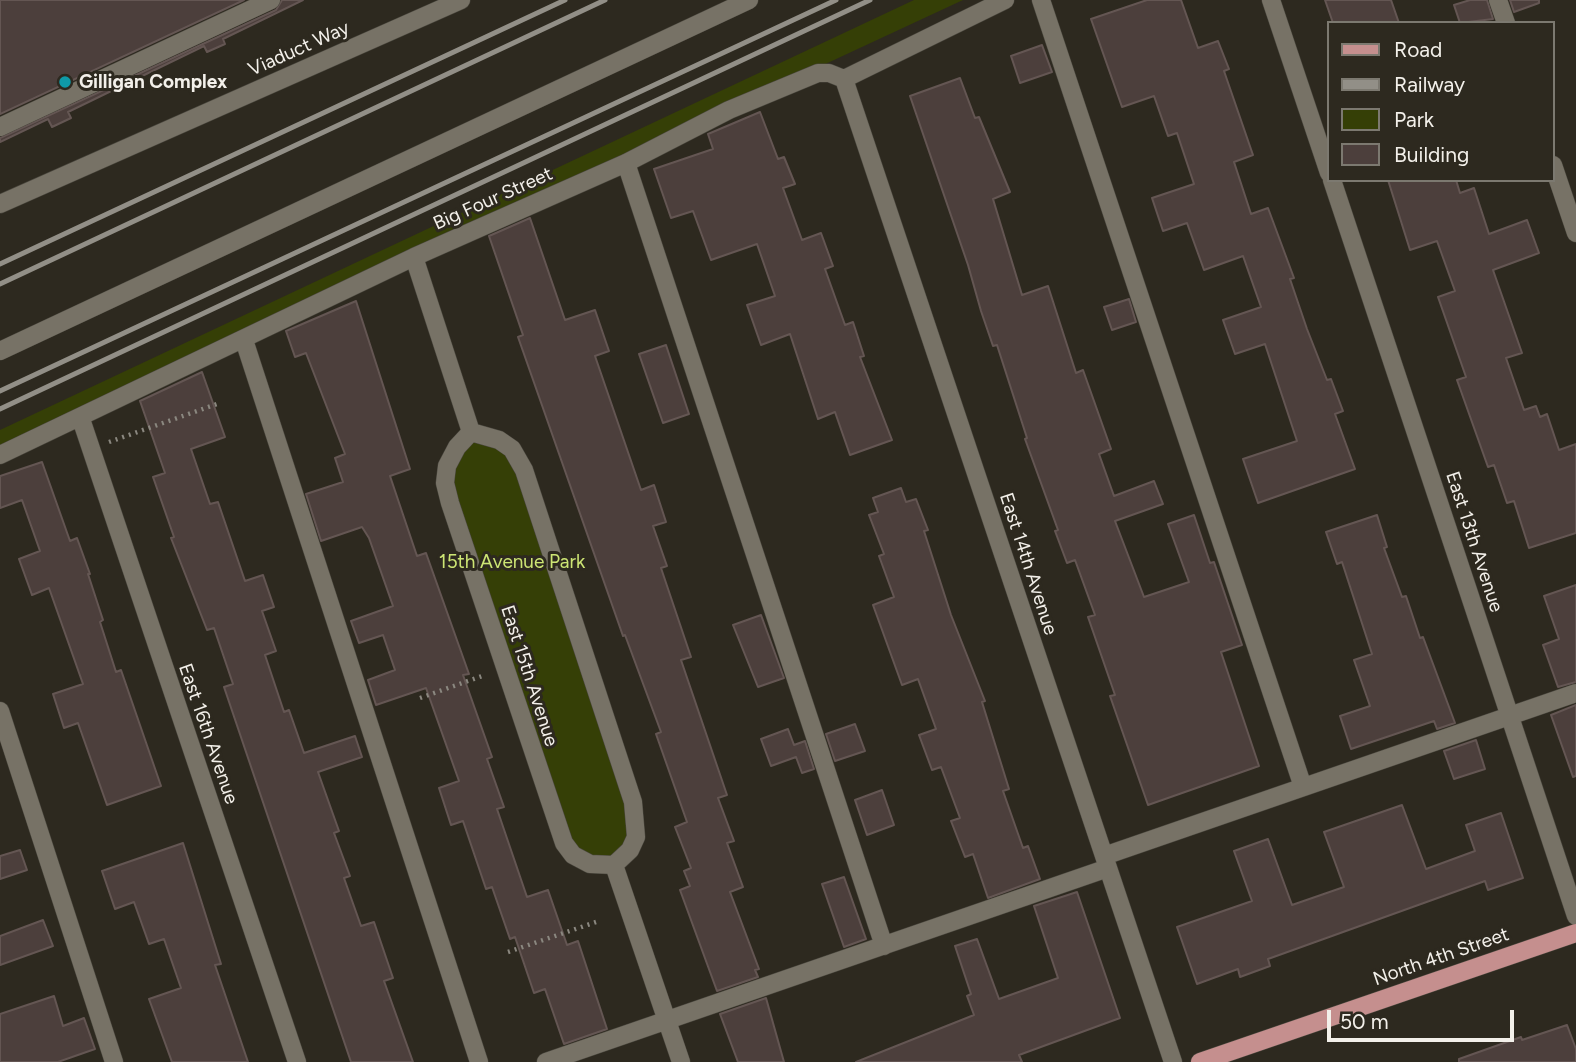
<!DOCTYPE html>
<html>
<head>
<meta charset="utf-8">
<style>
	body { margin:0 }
	#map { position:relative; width:1576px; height:1062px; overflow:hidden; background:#2d291f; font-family:Figtree,sans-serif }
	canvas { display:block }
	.legend { position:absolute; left:1327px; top:21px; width:228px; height:161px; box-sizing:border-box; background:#2d291f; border:2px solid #7c7970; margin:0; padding:9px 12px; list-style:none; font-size:21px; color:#f3f0ea }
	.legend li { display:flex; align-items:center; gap:14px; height:35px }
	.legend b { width:35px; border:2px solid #7c7970 }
	.scale { position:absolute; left:1327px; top:1010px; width:187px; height:32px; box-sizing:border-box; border:4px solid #f3f0ea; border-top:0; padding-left:9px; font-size:21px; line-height:24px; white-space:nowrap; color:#f3f0ea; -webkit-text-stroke:5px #2d291f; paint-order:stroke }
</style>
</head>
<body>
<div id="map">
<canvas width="1576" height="1062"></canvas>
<ul class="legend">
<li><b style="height:9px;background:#c58f8e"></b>Road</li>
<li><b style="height:9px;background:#928f87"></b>Railway</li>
<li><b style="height:19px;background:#353f06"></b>Park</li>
<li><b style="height:19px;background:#4c3f3c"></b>Building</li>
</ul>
<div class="scale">50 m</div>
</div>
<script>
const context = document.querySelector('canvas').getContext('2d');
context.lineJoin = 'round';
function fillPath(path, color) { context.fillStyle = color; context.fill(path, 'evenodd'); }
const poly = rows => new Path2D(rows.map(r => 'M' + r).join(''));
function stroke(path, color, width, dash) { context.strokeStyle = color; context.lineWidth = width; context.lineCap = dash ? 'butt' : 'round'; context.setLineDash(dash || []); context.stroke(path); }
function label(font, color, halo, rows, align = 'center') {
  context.font = font + ' Figtree,sans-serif'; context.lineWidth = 6; context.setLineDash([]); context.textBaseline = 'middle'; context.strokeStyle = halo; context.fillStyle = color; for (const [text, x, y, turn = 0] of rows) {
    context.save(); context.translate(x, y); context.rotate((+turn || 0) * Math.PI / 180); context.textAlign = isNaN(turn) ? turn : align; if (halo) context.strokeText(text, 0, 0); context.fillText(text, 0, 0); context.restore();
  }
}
const green = poly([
	[914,0,963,0,0,448,0,430],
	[471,432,512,449,637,820,614,865,573,855,447,466]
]);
const building = poly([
	[0,0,244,0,0,114,0,0],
	[282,0,303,0,223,39,225,44,207,52,204,46,68,112,71,118,52,127,48,119,0,142,0,138,276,10,282,0],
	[1147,0,1181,0,1198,48,1218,41,1229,69,1224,71,1253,155,1234,162,1251,214,1268,208,1294,278,1290,279,1307,329,1327,380,1331,379,1343,411,1335,414,1355,469,1258,503,1243,459,1297,441,1265,344,1235,354,1223,320,1261,307,1243,256,1204,270,1187,223,1163,231,1152,198,1194,184,1177,133,1168,136,1154,96,1122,107,1091,19,1147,0],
	[1325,0,1391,0,1399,23,1333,23,1325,0],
	[1470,0,1487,0,1493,19,1460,23,1454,5,1470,0],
	[1510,0,1539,0,1539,3,1514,12,1510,0],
	[1042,45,1052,72,1020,83,1011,56,1042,45],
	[960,78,975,118,979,117,1010,192,993,199,1022,295,1048,286,1076,373,1083,370,1111,449,1099,454,1114,496,1154,481,1163,504,1115,521,1144,597,1189,582,1168,524,1194,515,1210,563,1214,562,1242,645,1221,652,1259,766,1148,805,1110,696,1115,695,1088,617,1095,615,1075,560,1067,563,1055,531,1058,530,1025,439,1027,438,997,345,993,346,981,311,968,265,910,96,960,78],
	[760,112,778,159,784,157,795,184,783,188,802,240,821,233,833,266,825,269,845,325,853,322,864,356,860,357,892,440,850,455,835,412,818,419,790,334,761,345,747,305,775,296,757,244,711,260,693,211,671,218,654,169,713,149,708,134,760,112],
	[1388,180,1456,180,1460,193,1474,188,1489,234,1527,220,1539,253,1493,270,1522,353,1506,358,1524,410,1536,406,1540,417,1547,414,1559,450,1576,444,1576,533,1529,548,1514,501,1507,503,1494,465,1488,467,1457,380,1466,377,1438,297,1455,291,1437,241,1410,250,1388,180],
	[530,218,565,320,595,310,609,351,595,356,641,490,654,485,666,522,653,526,667,566,661,568,691,657,681,660,727,795,718,798,734,841,727,843,743,887,730,892,759,969,755,970,758,977,717,991,680,890,690,886,684,871,691,868,675,827,687,822,656,734,661,732,625,635,623,636,518,337,523,335,489,236,530,218],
	[1129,299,1136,322,1112,330,1104,307,1129,299],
	[356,301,410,469,390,476,417,556,426,553,469,674,463,675,492,757,487,759,504,807,497,809,527,897,548,890,567,945,578,941,607,1029,564,1044,545,989,534,993,515,937,510,939,492,887,486,889,463,821,451,825,439,788,459,781,426,688,376,705,368,680,395,670,383,635,359,643,351,621,393,606,369,538,362,527,321,541,306,494,343,482,335,458,345,454,306,353,295,357,286,331,356,301],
	[666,345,689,414,663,423,639,354,666,345],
	[202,372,225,437,191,449,210,504,218,502,245,581,263,575,274,607,262,611,276,651,265,655,284,712,289,710,304,753,355,736,362,757,318,772,339,831,334,833,350,876,344,878,361,926,374,922,393,978,384,981,413,1062,351,1062,224,687,233,684,214,628,207,630,171,538,174,537,153,477,165,473,140,401,202,372],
	[42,462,70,541,77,538,90,574,88,574,103,620,100,622,116,672,121,670,161,786,107,805,78,723,64,728,53,694,83,684,49,588,32,595,19,559,40,551,22,500,0,508,0,476,42,462],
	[901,488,906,502,916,499,928,530,924,531,951,615,985,701,982,702,1009,789,1003,791,1023,848,1028,846,1040,879,988,898,973,854,965,857,951,821,960,818,941,767,932,770,919,735,936,729,918,679,902,685,873,605,894,597,879,556,884,554,869,515,878,512,873,498,901,488],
	[1377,515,1387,547,1384,548,1402,597,1406,596,1420,638,1423,637,1455,723,1437,729,1434,721,1351,749,1340,716,1370,706,1354,660,1372,654,1342,562,1337,564,1326,532,1377,515],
	[1576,585,1576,682,1558,687,1543,645,1559,639,1544,596,1576,585],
	[761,615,784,678,758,687,733,625,761,615],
	[1576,705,1576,776,1573,777,1551,715,1576,705],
	[855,724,865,751,835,761,826,734,855,724],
	[788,729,794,745,805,741,814,769,802,773,796,757,771,766,761,739,788,729],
	[1476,740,1485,769,1454,779,1444,751,1476,740],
	[882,790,894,825,867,835,855,800,882,790],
	[1402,805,1426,869,1475,851,1466,825,1501,813,1523,878,1488,890,1485,881,1268,959,1270,966,1240,977,1238,969,1197,984,1177,927,1252,901,1234,851,1268,839,1292,905,1344,887,1324,832,1402,805],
	[183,843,221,964,215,965,248,1062,172,1062,149,999,181,988,164,939,149,944,134,902,115,909,102,871,183,843],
	[20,850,27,870,0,879,0,856,20,850],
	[844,877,866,939,844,947,822,884,844,877],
	[1077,892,1120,1018,1019,1055,1022,1062,856,1062,974,1015,967,996,971,994,955,946,977,939,999,999,1058,978,1034,906,1077,892],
	[43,920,53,946,0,965,0,936,43,920],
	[54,996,63,1026,84,1018,95,1049,58,1062,0,1062,0,1014,54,996],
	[766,998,784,1062,738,1062,720,1014,766,998],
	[1567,1025,1576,1049,1576,1062,1459,1062,1459,1059,1521,1037,1522,1040,1567,1025]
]);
const path = poly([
	[109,442,217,404],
	[420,698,485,675],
	[508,952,596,922]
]);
const minor = poly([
	[1041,0,1303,787],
	[1271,0,1329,173],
	[1498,0,1506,23],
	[844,79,1173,1062],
	[844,79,1005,0],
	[0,127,271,0],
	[626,163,884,946],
	[1553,165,1576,233],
	[1332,180,1576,916],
	[0,204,461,0],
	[414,257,471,432],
	[244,340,479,1062],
	[0,351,749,0],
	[81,419,297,1062],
	[471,432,499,440,512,449,524,470,633,802,636,837,630,850,614,865,590,864,573,855,564,843,450,503,445,483,447,466,457,447,471,432],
	[0,455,414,257,626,163,729,110,818,73,829,73,844,79],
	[0,711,114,1062],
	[1104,856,1576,693],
	[614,865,681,1062],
	[546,1062,1108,868]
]);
const major = poly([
	[1200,1062,1576,933]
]);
const rail = poly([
	[0,264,565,0],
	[0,284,605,0],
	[0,391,836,0],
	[0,409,870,0]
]);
const markers = [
	[65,82,7,"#0f9aa8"]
];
const streetNames = [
	["Viaduct Way",299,49,-24],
	["Big Four Street",493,199,-24],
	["East 13th Avenue",1474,542,72],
	["East 14th Avenue",1028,564,72],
	["East 15th Avenue",529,676,72],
	["East 16th Avenue",208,734,71],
	["North 4th Street",1441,957,-19]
];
const poiNames = [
	["Gilligan Complex",79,82]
];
const parkNames = [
	["15th Avenue Park",512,562]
];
fillPath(green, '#353f06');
fillPath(building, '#4c3f3c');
stroke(building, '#645653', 2);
stroke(minor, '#4a473e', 19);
stroke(major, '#4a473e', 19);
stroke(path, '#8b8880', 4.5, [2, 5]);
stroke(minor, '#777266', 18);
stroke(major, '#c58f8e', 18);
stroke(rail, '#928f87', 5);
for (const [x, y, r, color] of markers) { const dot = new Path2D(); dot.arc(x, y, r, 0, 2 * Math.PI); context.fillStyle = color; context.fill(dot); stroke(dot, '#2d291f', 2.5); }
label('19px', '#f3f0ea', '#2d291f', streetNames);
label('bold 19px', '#f3f0ea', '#2d291f', poiNames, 'left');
label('19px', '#cde574', '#2d291f', parkNames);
</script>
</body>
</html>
